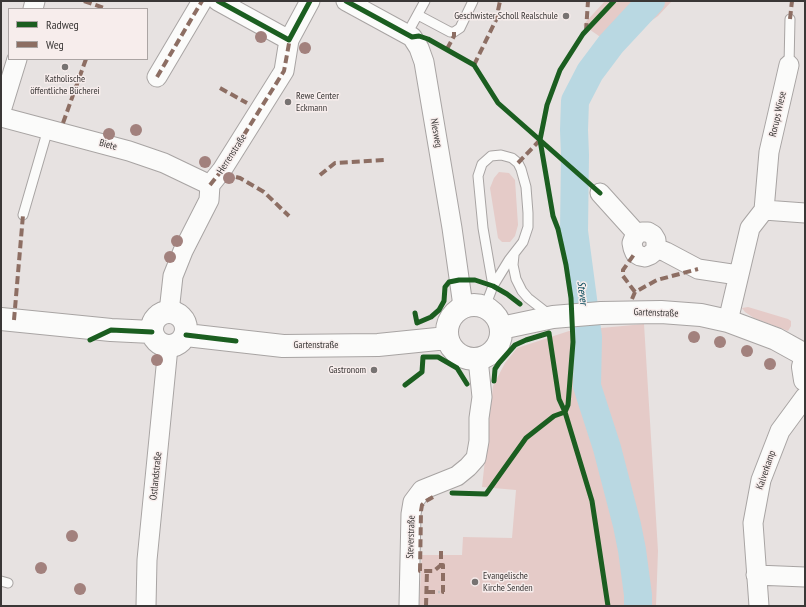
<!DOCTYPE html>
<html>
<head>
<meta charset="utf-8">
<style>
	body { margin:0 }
	#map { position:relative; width:806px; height:607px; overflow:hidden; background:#e7e2e1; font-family:"PT Sans Narrow",sans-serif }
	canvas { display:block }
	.frame { position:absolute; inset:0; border:2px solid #3a3736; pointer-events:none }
	.legend { position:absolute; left:8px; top:8px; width:140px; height:52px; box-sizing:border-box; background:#f7edec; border:1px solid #aba4a3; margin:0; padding:5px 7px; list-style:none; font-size:12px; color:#3a3736 }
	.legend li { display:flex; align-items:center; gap:8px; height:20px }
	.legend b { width:20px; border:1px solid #aba4a3 }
</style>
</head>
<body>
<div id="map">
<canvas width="806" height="607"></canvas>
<div class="frame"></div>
<ul class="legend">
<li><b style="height:5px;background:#1b5e20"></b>Radweg</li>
<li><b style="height:5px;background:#8d6e63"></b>Weg</li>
</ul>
</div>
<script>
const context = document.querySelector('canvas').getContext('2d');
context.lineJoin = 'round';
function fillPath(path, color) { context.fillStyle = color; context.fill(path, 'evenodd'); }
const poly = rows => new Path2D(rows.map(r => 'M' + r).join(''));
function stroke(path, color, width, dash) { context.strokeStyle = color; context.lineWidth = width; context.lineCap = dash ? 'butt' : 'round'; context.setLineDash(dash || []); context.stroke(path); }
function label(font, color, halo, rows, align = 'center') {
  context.font = font + ' "PT Sans Narrow",sans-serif'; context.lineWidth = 3; context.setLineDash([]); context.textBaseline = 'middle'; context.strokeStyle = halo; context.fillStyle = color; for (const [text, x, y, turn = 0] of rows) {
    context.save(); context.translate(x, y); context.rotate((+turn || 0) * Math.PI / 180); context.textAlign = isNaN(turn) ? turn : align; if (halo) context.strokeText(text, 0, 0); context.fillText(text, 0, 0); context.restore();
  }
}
const green = poly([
	[605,1,672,1,658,16,615,47,583,25],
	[499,172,509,173,515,180,518,225,515,236,510,242,502,242,498,238,490,188,494,178],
	[748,307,788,319,791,321,791,326,788,331,754,318,745,312,742,308],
	[644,324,658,551,656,606,419,606,422,555,462,555,463,537,512,538,516,490,482,487,493,386,505,363,517,348,569,331]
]);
const river = poly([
	[638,606,638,595,632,550,627,525,607,448,587,386,588,337,574,231,575,155,574,130,575,101,590,72,611,44,651,1]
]);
const path = poly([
	[438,592,443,592]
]);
const lane = poly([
	[418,15,450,32,454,32,460,28,473,1],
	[407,34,425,1],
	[789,65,790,19],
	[23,215,48,129],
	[514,255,513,265,516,279,522,291,528,298,551,316],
	[485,307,493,286,509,260,523,242,528,227,528,213,526,187,521,169,518,163,512,158,501,155,491,156,482,164,478,176,483,228,493,286],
	[1,581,8,583]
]);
const street = poly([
	[218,1,289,40],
	[346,1,412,37,419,48,424,62,452,228,463,306],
	[33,9,35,1],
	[157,77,202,1],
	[1,111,17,59],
	[1,117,129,151,164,163,210,185],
	[600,193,637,234,642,232,648,232,653,235,656,240,656,248,666,252,698,269,738,275],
	[764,210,805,213],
	[637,234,634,238,632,243,633,248,635,253,640,256,645,257,650,255,655,251,656,248],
	[169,312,173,276,183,251,209,200,210,185,222,170,284,71,289,40,310,1],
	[728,321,750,228,764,210,769,152,789,65],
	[756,575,805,577],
	[146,606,147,560,168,347],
	[409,606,411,514,413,502,422,490,457,476,468,467,476,458,479,441,479,418,482,397,478,359],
	[759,606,753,523,761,480,780,431,805,397]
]);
const secondary = poly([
	'447 332a27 27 0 1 1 54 0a27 27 0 1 1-54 0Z',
	'152 329a17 17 0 1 1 34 0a17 17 0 1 1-34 0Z',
	[1,319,111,330,152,332],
	[501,328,553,317,601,313,661,312,701,315,728,321,776,339,805,355],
	[186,335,283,346,378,345,447,338],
	[805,359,803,367,805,380]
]);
const quiet = poly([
	[84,1,104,8],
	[790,19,792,1],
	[586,31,588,1],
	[447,49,454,36,454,32],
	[474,65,496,20,500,1],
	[157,77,202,1],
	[220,88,247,103],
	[63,123,86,59],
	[518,163,540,140],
	[320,175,335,163,385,160],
	[236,177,240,178,264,192,289,216],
	[210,185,222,170,284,71,290,38],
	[635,292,623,276,623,270,635,253],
	[632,299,635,292,657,280,698,269],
	[14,320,23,215],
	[433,497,426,501,422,505,421,511,420,571,434,571,441,565],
	[441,551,441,565,443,565,443,592,445,592],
	[427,592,438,592],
	[426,606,427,571]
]);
const cycleway = poly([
	[218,1,289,40,310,1],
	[346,1,412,37,419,36,428,39,474,65,498,103,600,193],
	[415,313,417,323,431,317,439,310,444,301,445,287,449,282,459,280,475,280,493,286,507,294,520,304],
	[186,335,236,341],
	[90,340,111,330,152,332],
	[494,381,495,369,499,363,515,345,526,340,549,333,559,399,565,412,592,501,608,606],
	[405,385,422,372,423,357,438,357,457,368,467,384],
	[452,493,486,494,526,438,554,416,565,412,568,405,573,342,571,298,566,265,558,229,553,216,540,140,547,105,560,70,583,34,614,1]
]);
const trees = [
	[261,37],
	[305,48],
	[136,130],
	[109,134],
	[205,162],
	[229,178],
	[177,241],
	[170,257],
	[694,337],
	[720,342],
	[747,351],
	[157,360],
	[770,364],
	[72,536],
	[41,568],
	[80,589]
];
const markers = [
	[566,16,4,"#777372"],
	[65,67,4,"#777372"],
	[288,102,4,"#777372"],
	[374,370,4,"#777372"],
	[475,582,4,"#777372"]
];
const poiNames = [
	["Geschwister Scholl Realschule",558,16],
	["Katholische",65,79,"center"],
	["öffentliche Bücherei",65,91,"center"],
	["Rewe Center",296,96,"left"],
	["Eckmann",296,108,"left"],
	["Gastronom",366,370],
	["Evangelische",483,576,"left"],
	["Kirche Senden",483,588,"left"]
];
const streetNames = [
	["Rorups Wiese",778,114,-77],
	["Niesweg",436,133,80],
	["Biete",108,145,14],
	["Herrenstraße",232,154,-57],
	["Gartenstraße",656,313,2],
	["Gartenstraße",316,345],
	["Kalverkamp",766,470,-71],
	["Ostlandstraße",156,476,-84],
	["Steverstraße",411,537,-88]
];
const waterNames = [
	["Stever",582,293,83]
];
fillPath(green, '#e5cbc8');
stroke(river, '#b9d8e2', 28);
stroke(lane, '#a8a4a3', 11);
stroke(street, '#a8a4a3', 21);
stroke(secondary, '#a8a4a3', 24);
stroke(path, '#c5c3c3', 2.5, [2, 2]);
stroke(lane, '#fbfbfa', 9);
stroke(street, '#fbfbfa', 19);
stroke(secondary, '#fbfbfa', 22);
stroke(quiet, '#8d6e63', 4, [8, 4]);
stroke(cycleway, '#1b5e20', 5);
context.fillStyle = '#a2817d';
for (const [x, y] of trees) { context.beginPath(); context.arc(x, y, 6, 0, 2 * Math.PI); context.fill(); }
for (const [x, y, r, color] of markers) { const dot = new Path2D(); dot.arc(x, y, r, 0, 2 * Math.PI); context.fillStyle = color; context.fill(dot); stroke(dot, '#f7edec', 1.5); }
label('10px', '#3a3736', '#f7edec', poiNames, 'right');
label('10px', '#3a3736', '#f7edec', streetNames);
label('italic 11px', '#06495a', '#f7edec', waterNames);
</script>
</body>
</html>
